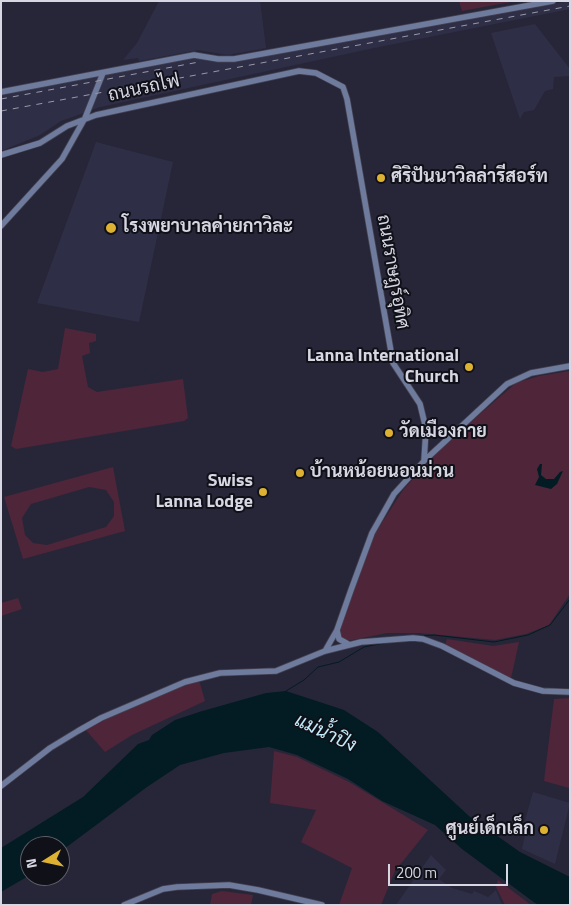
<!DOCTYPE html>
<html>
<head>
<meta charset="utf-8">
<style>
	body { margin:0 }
	#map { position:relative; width:571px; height:906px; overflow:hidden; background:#272638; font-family:"Titillium Web",sans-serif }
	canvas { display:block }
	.frame { position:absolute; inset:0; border:2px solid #d7d7e4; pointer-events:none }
	.north { position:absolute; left:20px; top:836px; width:50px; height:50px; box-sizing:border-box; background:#101018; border:1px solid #60606a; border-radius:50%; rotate:260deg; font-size:14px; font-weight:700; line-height:20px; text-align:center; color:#d7d7e4 }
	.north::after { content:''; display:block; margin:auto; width:18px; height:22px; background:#ddb233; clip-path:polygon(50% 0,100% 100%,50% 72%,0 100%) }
	.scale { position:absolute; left:388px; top:864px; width:120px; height:22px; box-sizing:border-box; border:2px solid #d7d7e4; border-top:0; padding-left:6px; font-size:15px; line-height:18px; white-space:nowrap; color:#d7d7e4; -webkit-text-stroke:4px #101018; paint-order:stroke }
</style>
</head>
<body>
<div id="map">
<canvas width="571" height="906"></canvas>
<div class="frame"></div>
<div class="north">N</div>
<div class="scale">200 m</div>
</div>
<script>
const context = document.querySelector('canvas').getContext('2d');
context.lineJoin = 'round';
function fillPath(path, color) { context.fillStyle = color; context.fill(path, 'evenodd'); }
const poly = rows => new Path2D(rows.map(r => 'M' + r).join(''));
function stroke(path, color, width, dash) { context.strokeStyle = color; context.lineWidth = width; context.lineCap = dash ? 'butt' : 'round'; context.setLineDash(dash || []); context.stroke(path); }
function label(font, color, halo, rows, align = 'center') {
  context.font = font + ' "Titillium Web",Sarabun,sans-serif'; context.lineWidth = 4; context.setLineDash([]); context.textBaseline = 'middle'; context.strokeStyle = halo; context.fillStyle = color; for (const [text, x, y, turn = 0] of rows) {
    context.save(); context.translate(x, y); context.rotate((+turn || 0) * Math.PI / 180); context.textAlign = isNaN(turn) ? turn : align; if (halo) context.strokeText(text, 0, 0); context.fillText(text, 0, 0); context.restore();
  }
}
const built = poly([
	[159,1,260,1,266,48,228,55,198,50,139,61,138,58,123,60,137,43],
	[570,1,570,9,374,48,100,107,61,121,40,135,1,151,1,94,197,57,230,62],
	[535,24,570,69,570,76,554,77,553,89,545,91,534,110,524,112,520,119,491,33],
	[96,142,173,162,139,322,37,303],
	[533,792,570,803,555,864,522,849,527,826,524,824],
	[431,855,446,870,439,879,452,888,472,894,474,891,488,897,496,890,502,905,396,905]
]);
const green = poly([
	[459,1,516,1,462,11],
	[65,328,96,334,96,341,89,343,90,353,82,356,88,387,97,392,183,379,188,418,184,421,16,449,11,446,28,369,43,372,58,369],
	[570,371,570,594,549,625,526,634,495,640,419,633,387,633,347,641,340,637,340,629,357,576,376,532,403,490,445,444,516,383,539,376],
	[113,467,125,531,23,559,4,497],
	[89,487,106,490,114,502,114,516,106,527,47,545,33,543,25,535,22,518,31,504],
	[18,598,22,609,1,616,1,603],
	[447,639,493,646,519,642,511,678,445,645],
	[199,680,205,701,132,735,105,752,85,729,158,695],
	[570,698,570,787,569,788,544,781,554,699],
	[274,751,297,757,349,782,428,830,395,871,381,905,339,905,352,868,301,842,316,810,270,803],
	[498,880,531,905,505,905,496,887],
	[222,891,253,895,251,905,210,905,212,894]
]);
const water = poly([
	[540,464,542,464,541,475,546,479,554,479,560,472,563,471,557,484,551,489,535,485,539,477,537,469],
	[286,691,344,710,378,732,469,816,520,852,570,877,570,905,539,905,535,903,462,849,435,825,382,801,348,779,297,755,269,747,224,753,180,765,147,787,60,852,60,846,30,846,30,875,1,892,1,848,83,797,138,744,149,740,152,735,175,720,199,712,266,693]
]);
const stream = poly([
	[419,636,434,635,494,642,528,635,550,625,570,599],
	[286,691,304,680,318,667,339,662,364,647,384,643]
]);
const secondary = poly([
	[1,92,194,55,218,59,234,59,553,1],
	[1,155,40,143,67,126,96,115,299,71,316,73,343,87,347,99,393,363,420,404,426,429,424,461,394,494,385,510,372,533,351,590,337,630,339,639,348,644],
	[1,226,62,159,85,118,103,73],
	[425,460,507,384,531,373,570,366],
	[325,651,337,630],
	[1,786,50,748,78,731,101,718,185,682,220,673,276,671,325,651,361,642,413,638,423,639,442,646,514,683,543,691,570,692],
	[124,905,163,889,177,887,229,885,258,890,322,905]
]);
const rail = poly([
	[1,99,199,62],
	[1,111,570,6]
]);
const markers = [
	[381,178,5,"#ddb233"],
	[111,228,6,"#ddb233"],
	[469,367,5,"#ddb233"],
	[389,433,5,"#ddb233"],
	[300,473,5,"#ddb233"],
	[263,492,5,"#ddb233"],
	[544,830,5,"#ddb233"]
];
const streetNames = [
	["ถนนรถไฟ",144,89,-12],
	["ถนนราษฎร์อุทิศ",392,272,80]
];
const poiNames = [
	["ศิริปันนาวิลล่ารีสอร์ท",391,178],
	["โรงพยาบาลค่ายกาวิละ",122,228],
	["Lanna International",459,357,"right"],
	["Church",459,378,"right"],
	["วัดเมืองกาย",399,433],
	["บ้านหน้อยนอนม่วน",310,473],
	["Swiss",253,482,"right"],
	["Lanna Lodge",253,503,"right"],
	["ศูนย์เด็กเล็ก",534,830,"right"]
];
const waterNames = [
	["แม่น้ำปิง",325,734,25]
];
fillPath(built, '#2f2e47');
fillPath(green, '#4f2539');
fillPath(water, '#031c23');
stroke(stream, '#031c23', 1);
stroke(secondary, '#444252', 7);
stroke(secondary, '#6e7b9c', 5.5);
stroke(rail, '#9999a8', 1, [6, 6]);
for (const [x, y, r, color] of markers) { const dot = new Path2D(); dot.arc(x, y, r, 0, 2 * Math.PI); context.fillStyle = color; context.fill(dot); stroke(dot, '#101018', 2); }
label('18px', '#d7d7e4', '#101018', streetNames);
label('bold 18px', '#d7d7e4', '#101018', poiNames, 'left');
label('italic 19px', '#c3ecfa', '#101018', waterNames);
</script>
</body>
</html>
